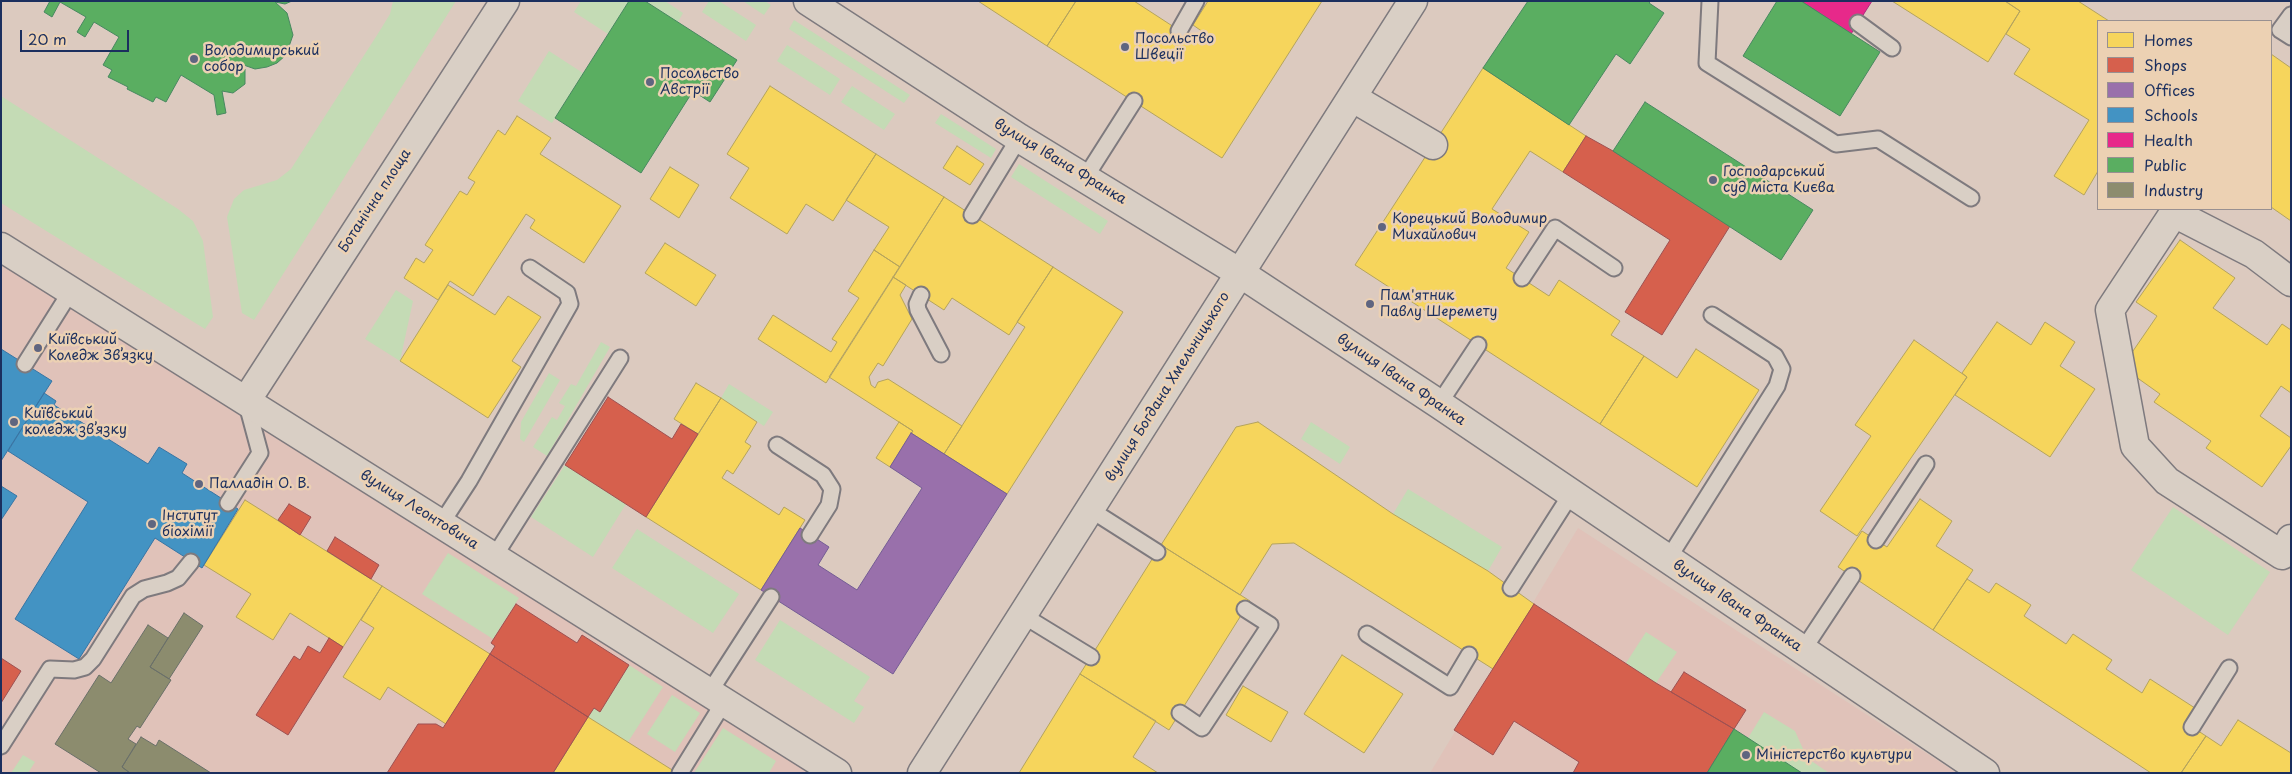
<!DOCTYPE html>
<html>
<head>
<meta charset="utf-8">
<style>
	body { margin:0 }
	#map { position:relative; width:2292px; height:774px; overflow:hidden; background:#dccabf; font-family:"Playpen Sans",sans-serif }
	canvas { display:block }
	.frame { position:absolute; inset:0; border:2px solid #1b2f5e; pointer-events:none }
	.legend { position:absolute; left:2097px; top:20px; width:175px; height:190px; box-sizing:border-box; background:#ecd1b3; border:1px solid #989091; margin:0; padding:6px 9px; list-style:none; font-size:15px; color:#1b2f5e }
	.legend li { display:flex; align-items:center; gap:10px; height:25px }
	.legend b { width:25px; border:1px solid #989091 }
	.scale { position:absolute; left:20px; top:30px; width:109px; height:22px; box-sizing:border-box; border:2px solid #1b2f5e; border-top:0; padding-left:6px; font-size:15px; line-height:18px; white-space:nowrap; color:#1b2f5e; -webkit-text-stroke:4px #ecd1b3; paint-order:stroke }
</style>
</head>
<body>
<div id="map">
<canvas width="2292" height="774"></canvas>
<div class="frame"></div>
<ul class="legend">
<li><b style="height:14px;background:#f6d55c"></b>Homes</li>
<li><b style="height:14px;background:#d6604d"></b>Shops</li>
<li><b style="height:14px;background:#9970ab"></b>Offices</li>
<li><b style="height:14px;background:#4393c3"></b>Schools</li>
<li><b style="height:14px;background:#e7298a"></b>Health</li>
<li><b style="height:14px;background:#5aae61"></b>Public</li>
<li><b style="height:14px;background:#8c8c6e"></b>Industry</li>
</ul>
<div class="scale">20 m</div>
</div>
<script>
const context = document.querySelector('canvas').getContext('2d');
context.lineJoin = 'round';
function fillPath(path, color) { context.fillStyle = color; context.fill(path, 'evenodd'); }
const poly = rows => new Path2D(rows.map(r => 'M' + r).join(''));
function stroke(path, color, width, dash) { context.strokeStyle = color; context.lineWidth = width; context.lineCap = dash ? 'butt' : 'round'; context.setLineDash(dash || []); context.stroke(path); }
function label(font, color, halo, rows, align = 'center') {
  context.font = font + ' "Playpen Sans",sans-serif'; context.lineWidth = 5; context.setLineDash([]); context.textBaseline = 'middle'; context.strokeStyle = halo; context.fillStyle = color; for (const [text, x, y, turn = 0] of rows) {
    context.save(); context.translate(x, y); context.rotate((+turn || 0) * Math.PI / 180); context.textAlign = isNaN(turn) ? turn : align; if (halo) context.strokeText(text, 0, 0); context.fillText(text, 0, 0); context.restore();
  }
}
const built = poly([
	[1,257,820,773,1,773],
	[1578,528,1957,773,1430,773]
]);
const green = poly([
	[393,1,456,1,254,320,242,313,227,217,234,199,244,190,277,180,291,169,379,32,390,14],
	[581,1,629,1,608,34,574,12],
	[645,1,665,1,683,13,678,22],
	[709,1,719,1,756,25,746,41,702,12],
	[743,1,765,1,771,5,764,15],
	[794,20,910,95,904,103,789,29],
	[787,45,840,79,830,95,777,61],
	[549,51,583,73,552,123,518,101],
	[852,86,895,114,884,130,841,102],
	[1,96,178,209,193,221,203,241,213,317,205,329,1,203],
	[941,114,996,149,991,158,935,123],
	[1019,164,1108,221,1100,234,1011,177],
	[396,290,413,301,400,361,365,339],
	[601,342,610,347,547,456,533,447,552,417,557,420,565,406,559,403,571,384,576,386],
	[549,373,560,380,524,442,520,439,521,422],
	[729,384,773,412,764,426,721,398],
	[1311,422,1350,447,1340,464,1301,439],
	[565,465,626,504,593,557,531,517],
	[1408,489,1502,547,1488,571,1393,514],
	[2173,507,2270,572,2228,635,2131,570],
	[637,529,739,594,713,633,612,568],
	[448,553,519,598,493,639,422,594],
	[780,620,870,677,854,701,864,707,854,723,755,660],
	[1646,632,1677,652,1656,683,1626,663],
	[629,665,663,687,628,742,588,717,594,708,600,712],
	[672,695,700,713,675,752,647,734],
	[1764,712,1795,731,1807,758,1829,773,1802,773,1748,738],
	[723,728,776,761,769,773,694,773],
	[23,755,35,762,28,773,11,773]
]);
const homes = poly([
	[978,1,1076,1,1047,46,978,1],
	[1076,1,1134,1,1197,42,1203,32,1193,25,1208,1,1322,1,1222,158,1047,46,1076,1],
	[1892,1,2005,1,2020,11,1988,62,1892,1],
	[2005,1,2078,1,2109,21,2098,21,2098,171,2084,195,2054,176,2089,120,2014,74,2030,49,2006,34,2020,11,2005,1],
	[2271,54,2291,68,2291,221,2271,207,2271,54],
	[1483,68,1586,136,1563,172,1530,151,1492,209,1529,232,1506,268,1549,296,1559,280,1620,321,1611,335,1644,356,1600,424,1355,265,1483,68],
	[770,86,876,154,833,221,806,204,787,234,730,198,749,168,727,154,770,86],
	[517,116,551,138,540,154,621,206,584,263,530,228,535,220,526,214,473,296,450,281,438,300,404,278,416,258,424,263,433,250,425,245,460,191,467,195,475,182,468,178,498,130,505,135,517,116],
	[957,146,984,164,970,185,943,168,957,146],
	[876,154,944,197,900,267,874,250,889,227,846,200,876,154],
	[670,167,699,185,679,218,650,199,670,167],
	[944,197,1053,267,1009,335,952,298,944,310,893,277,944,197],
	[2180,240,2235,278,2213,308,2267,345,2282,324,2291,330,2291,393,2281,386,2260,416,2291,438,2291,446,2262,487,2206,448,2211,441,2154,402,2160,394,2122,367,2157,316,2136,302,2180,240],
	[665,243,716,275,696,306,645,273,665,243],
	[874,250,900,267,826,383,758,339,773,315,831,352,837,342,832,339,859,298,848,291,874,250],
	[1053,267,1123,312,1007,494,944,454,1025,327,1017,322,1053,267],
	[893,277,906,285,900,295,912,319,883,366,878,363,869,377,871,385,875,388,878,382,888,379,962,426,944,454,911,433,913,431,829,377,893,277],
	[448,285,495,315,508,296,541,317,512,361,521,367,488,418,400,361,448,285],
	[1997,322,2031,345,2045,322,2075,342,2060,366,2095,389,2050,457,1955,395,1967,377,1962,373,1997,322],
	[1914,340,1967,377,1857,536,1820,511,1871,436,1855,425,1914,340],
	[1696,349,1759,390,1697,487,1600,424,1644,356,1677,378,1696,349],
	[696,383,721,398,698,434,674,419,696,383],
	[721,398,757,422,745,442,751,446,733,474,727,470,722,478,779,515,784,507,805,520,761,590,646,517,721,398],
	[899,422,913,431,890,467,876,458,899,422],
	[1258,422,1393,514,1488,571,1534,604,1493,669,1294,543,1272,544,1240,595,1161,545,1236,427,1258,422],
	[1920,499,1952,521,1936,546,1973,570,1933,630,1838,567,1862,531,1887,547,1920,499],
	[245,500,382,586,343,647,290,613,273,640,236,617,251,594,204,565,245,500],
	[1161,545,1250,601,1169,730,1080,674,1161,545],
	[1967,579,1989,593,1996,583,2031,605,2024,616,2066,644,2073,634,2112,660,2106,669,2142,693,2150,679,2198,710,2189,725,2206,736,2181,773,2151,773,1933,630,1967,579],
	[382,586,490,654,446,724,388,687,380,700,343,677,374,628,361,620,382,586],
	[1342,655,1403,694,1364,753,1304,714,1342,655],
	[1080,674,1156,721,1133,757,1158,773,1019,773,1080,674],
	[1243,686,1288,712,1271,742,1226,715,1243,686],
	[588,717,677,773,553,773,588,717],
	[2238,720,2291,753,2291,773,2181,773,2206,736,2221,746,2238,720]
]);
const shops = poly([
	[1586,136,1613,151,1730,226,1662,335,1625,312,1670,240,1563,172,1586,136],
	[608,397,672,439,681,424,698,434,646,517,565,465,608,397],
	[289,504,311,517,300,535,278,520,289,504],
	[335,537,379,565,371,579,327,551,335,537],
	[516,604,577,643,582,635,629,665,600,712,594,708,588,717,490,654,495,646,491,643,516,604],
	[1534,604,1656,683,1734,729,1707,773,1573,773,1579,762,1514,721,1493,755,1454,730,1534,604],
	[329,638,343,647,288,735,256,715,294,656,300,660,308,646,320,653,329,638],
	[490,654,588,717,553,773,387,773,418,724,436,724,443,728,490,654],
	[1,658,21,671,1,703,1,658],
	[1684,672,1746,710,1734,729,1671,692,1684,672]
]);
const offices = poly([
	[911,433,1007,494,893,674,761,590,800,528,829,547,818,565,857,590,922,488,890,467,911,433]
]);
const schools = poly([
	[1,349,52,381,1,461,1,349],
	[44,393,56,401,54,405,148,464,159,447,187,464,182,473,238,509,202,568,155,538,79,659,15,619,88,502,8,451,44,393],
	[1,486,17,496,1,520,1,486]
]);
const health = poly([
	[1801,1,1872,1,1851,34,1801,1]
]);
const public = poly([
	[50,1,292,1,285,4,275,2,287,13,293,35,286,55,277,63,267,67,255,69,238,63,245,69,245,84,233,93,222,91,226,113,217,115,214,95,181,75,166,102,156,97,153,102,127,89,128,87,108,77,112,70,103,65,119,37,94,22,85,37,77,32,86,17,60,2,52,17,44,12,50,1],
	[629,1,645,1,737,60,710,102,693,91,641,173,555,118,629,1],
	[1528,1,1651,1,1649,3,1664,13,1630,64,1616,54,1569,125,1483,68,1528,1],
	[1777,1,1801,1,1880,52,1840,116,1743,56,1777,1],
	[1645,102,1813,210,1781,260,1613,151,1645,102],
	[1734,729,1748,738,1802,773,1707,773,1734,729]
]);
const industry = poly([
	[184,613,203,626,169,679,150,667,184,613],
	[148,625,168,638,150,667,171,680,140,728,137,726,128,739,136,744,122,767,130,773,101,773,55,744,99,675,111,683,148,625],
	[141,737,156,746,159,740,211,773,130,773,122,767,141,737]
]);
const service = poly([
	[1710,1,1707,63,1836,144,1878,139,1971,198],
	[2291,15,2280,30,2291,37],
	[1858,23,1892,48],
	[1179,31,1196,1],
	[1085,178,1134,101],
	[972,215,1019,138],
	[1522,278,1555,228,1614,268],
	[921,295,917,304,918,310,941,354],
	[25,364,71,291],
	[1439,404,1478,345],
	[777,445,823,475,832,489,829,505,810,535],
	[228,503,260,453,246,401],
	[1091,510,1157,552],
	[441,524,469,481,570,304,567,293,530,268],
	[1876,540,1926,464],
	[494,557,620,358],
	[1668,559,1777,386,1782,369,1775,356,1712,315],
	[1511,588,1571,494],
	[1024,616,1091,657],
	[1367,634,1450,687,1469,655],
	[1803,650,1852,576],
	[709,693,771,597],
	[1180,713,1202,728,1270,625,1245,609],
	[2192,727,2229,668],
	[1,746,50,669,74,670,85,667,93,659,133,596,144,589,167,583,178,578,191,562],
	[680,773,724,702]
]);
const minor = poly([
	[808,1,1019,138,1240,273,1439,404,1985,773],
	[1353,98,1433,145],
	[1,247,837,773],
	[2291,282,2254,254,2174,213,2110,310,2135,446,2167,481,2282,555,2291,539],
	[246,401,505,1]
]);
const tertiary = poly([
	[922,773,1413,1]
]);
const markers = [
	[1125,47,5,"#5f6580"],
	[194,59,5,"#5f6580"],
	[650,82,5,"#5f6580"],
	[1713,180,5,"#5f6580"],
	[1382,227,5,"#5f6580"],
	[1370,304,5,"#5f6580"],
	[38,348,5,"#5f6580"],
	[14,422,5,"#5f6580"],
	[199,484,5,"#5f6580"],
	[152,524,5,"#5f6580"],
	[1746,755,5,"#5f6580"]
];
const poiNames = [
	["Посольство",1135,39],
	["Швеції",1135,55],
	["Володимирський",204,51],
	["собор",204,67],
	["Посольство",660,74],
	["Австрії",660,90],
	["Господарський",1723,172],
	["суд міста Києва",1723,188],
	["Корецький Володимир",1392,219],
	["Михайлович",1392,235],
	["Пам'ятник",1380,296],
	["Павлу Шеремету",1380,312],
	["Київський",48,340],
	["Коледж Зв’язку",48,356],
	["Київський",24,414],
	["коледж зв’язку",24,430],
	["Палладін О. В.",209,484],
	["Інститут",162,516],
	["біохімії",162,532],
	["Міністерство культури",1756,755]
];
const streetNames = [
	["вулиця Івана Франка",1060,162,31],
	["Ботанічна площа",375,201,-57],
	["вулиця Івана Франка",1401,380,34],
	["вулиця Богдана Хмельницького",1168,387,-58],
	["вулиця Леонтовича",419,510,32],
	["вулиця Івана Франка",1737,606,34]
];
fillPath(built, '#e0c2b9');
fillPath(green, '#c4dbb5');
fillPath(homes, '#f6d55c');
stroke(homes, '#b4a35d', 1);
fillPath(shops, '#d6604d');
stroke(shops, '#9e5152', 1);
fillPath(offices, '#9970ab');
stroke(offices, '#735c94', 1);
fillPath(schools, '#4393c3');
stroke(schools, '#3775a5', 1);
fillPath(health, '#e7298a');
stroke(health, '#aa2b7d', 1);
fillPath(public, '#5aae61');
stroke(public, '#478860', 1);
fillPath(industry, '#8c8c6e');
stroke(industry, '#6a7069', 1);
stroke(service, '#7e7a7e', 19);
stroke(minor, '#7e7a7e', 31);
stroke(tertiary, '#7e7a7e', 31);
stroke(service, '#d9cfc5', 15);
stroke(minor, '#d9cfc5', 28);
stroke(tertiary, '#d9cfc5', 28);
for (const [x, y, r, color] of markers) { const dot = new Path2D(); dot.arc(x, y, r, 0, 2 * Math.PI); context.fillStyle = color; context.fill(dot); stroke(dot, '#ecd1b3', 2); }
label('14px', '#1b2f5e', '#ecd1b3', poiNames, 'left');
label('14px', '#1b2f5e', '#ecd1b3', streetNames);
</script>
</body>
</html>
